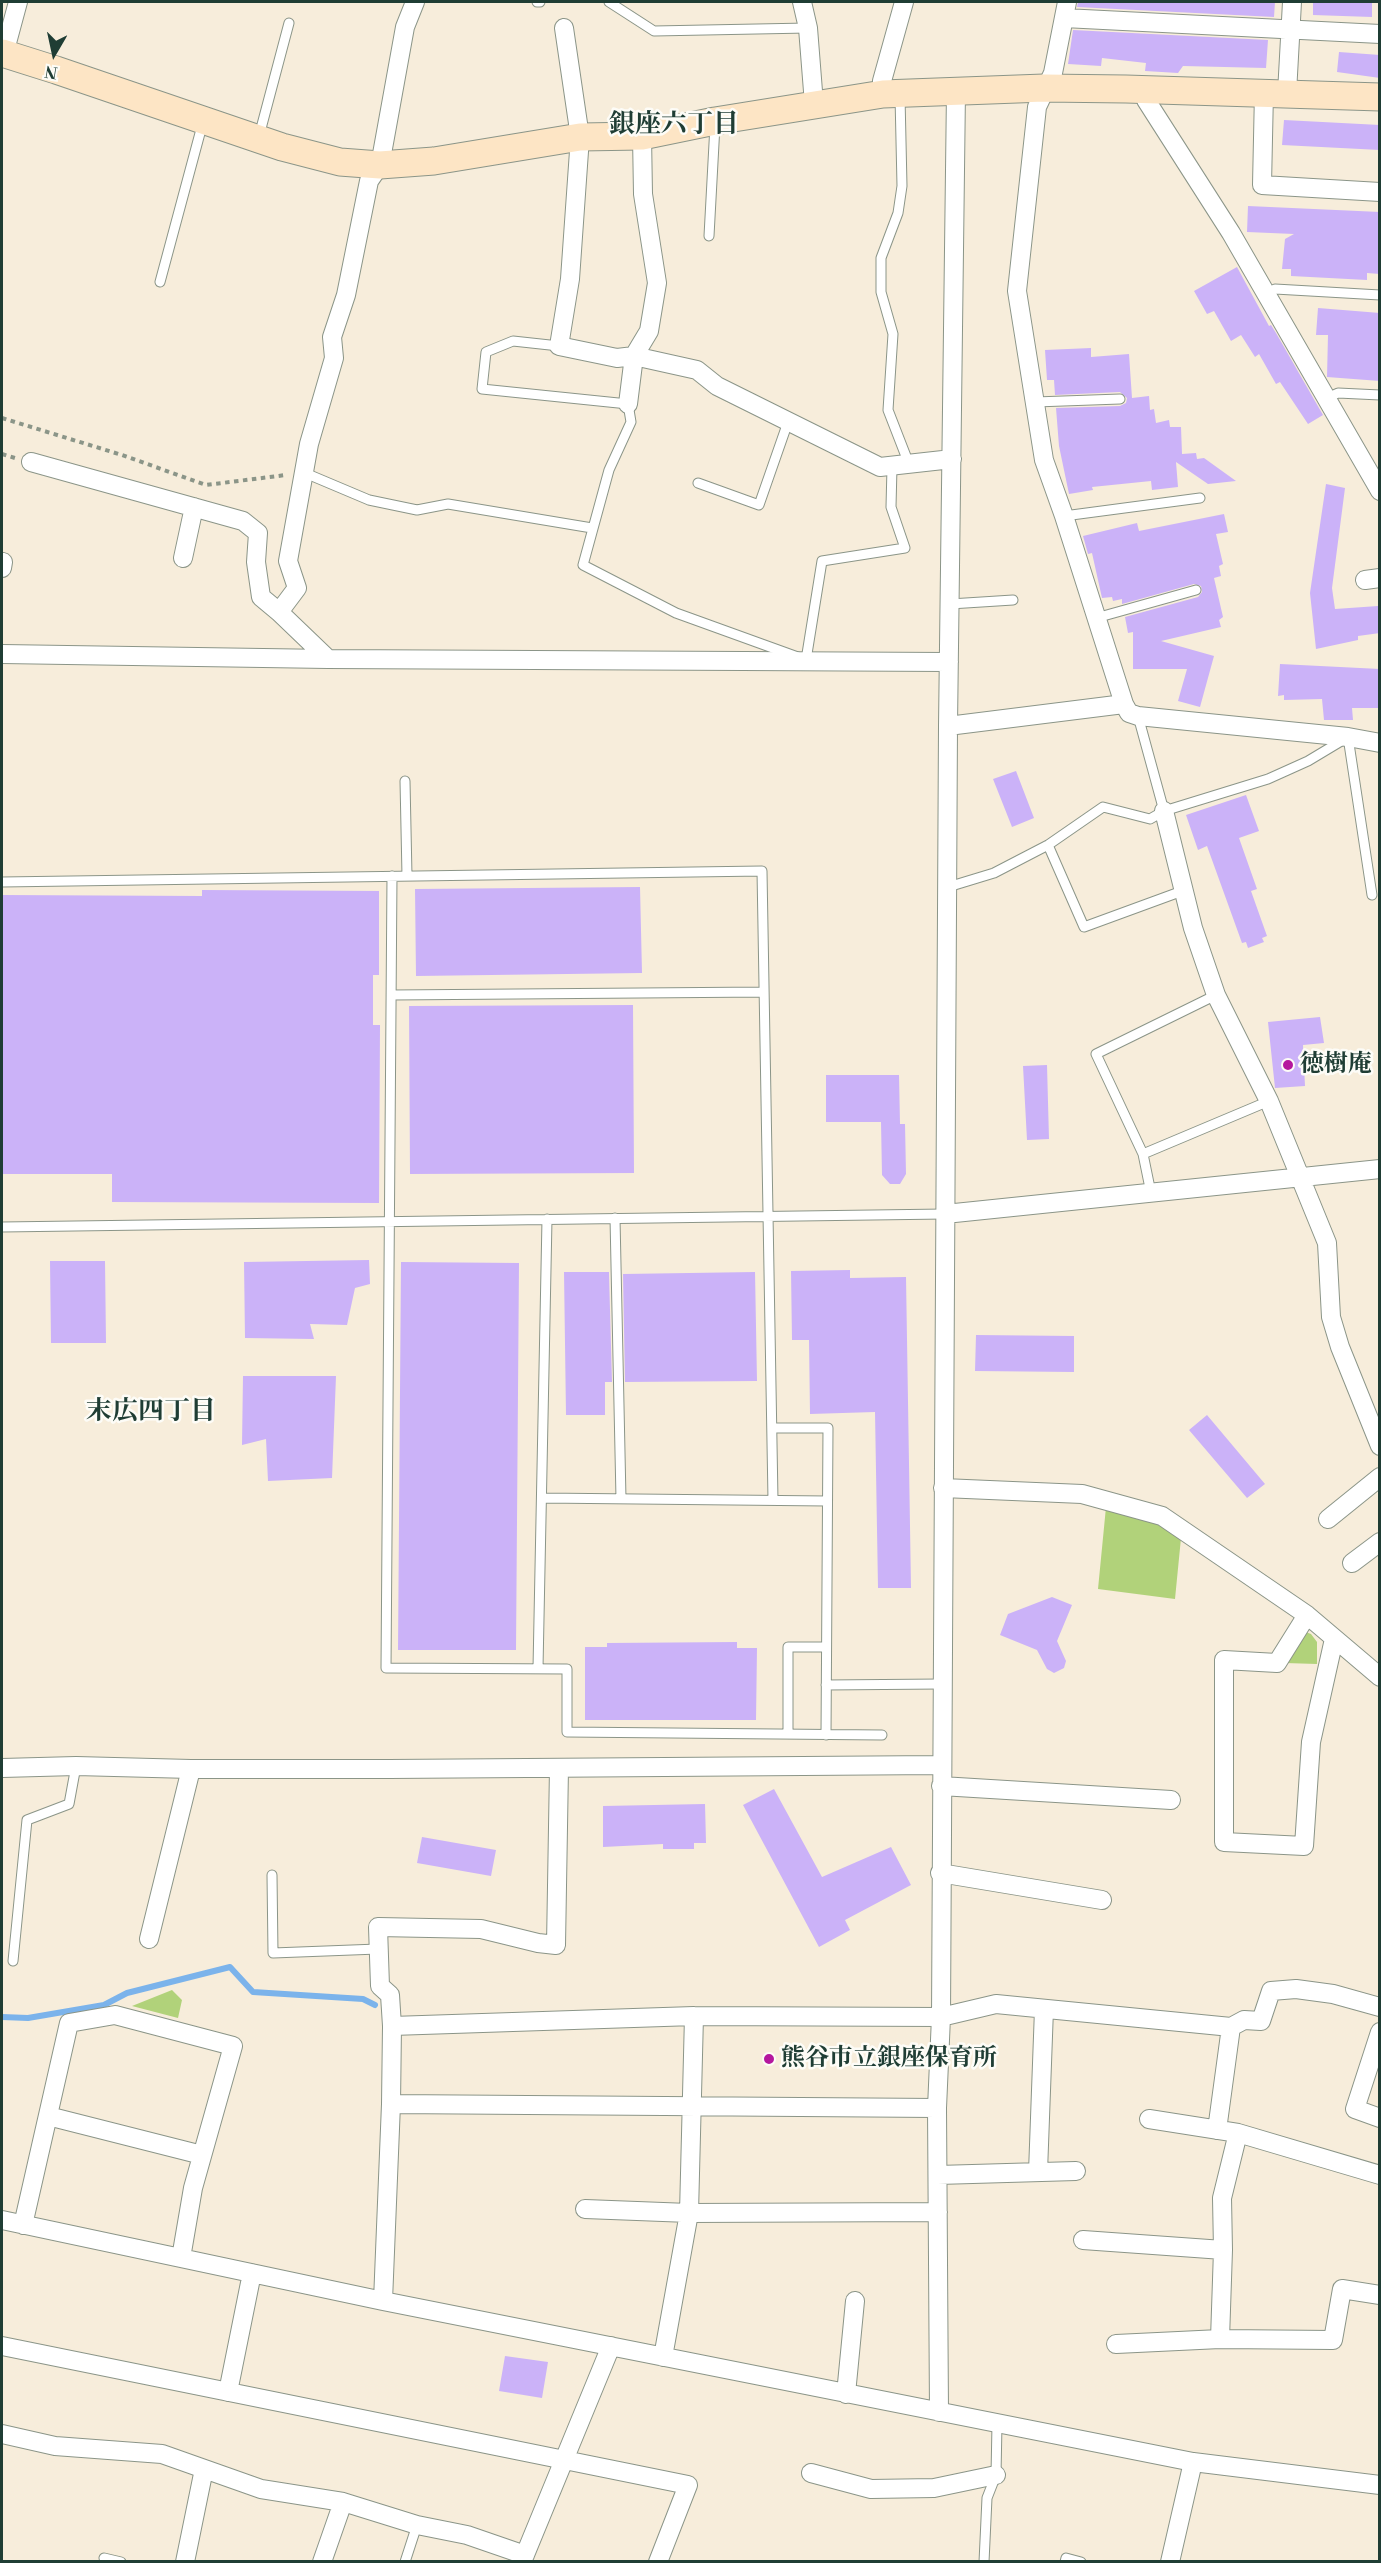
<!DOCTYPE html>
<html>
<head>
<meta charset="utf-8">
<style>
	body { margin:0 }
	#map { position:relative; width:1381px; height:2563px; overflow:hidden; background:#f7eddb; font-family:"Libre Bodoni",serif }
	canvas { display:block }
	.frame { position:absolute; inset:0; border:3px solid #1f3d34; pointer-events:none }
	.north { position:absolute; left:24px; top:24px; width:60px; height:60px; -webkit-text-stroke:4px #fdfcf7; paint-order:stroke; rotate:189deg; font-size:16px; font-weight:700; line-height:24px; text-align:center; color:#1f3d34 }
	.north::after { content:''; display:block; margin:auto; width:21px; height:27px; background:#1f3d34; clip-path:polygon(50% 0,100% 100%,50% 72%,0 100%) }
</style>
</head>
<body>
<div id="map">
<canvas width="1381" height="2563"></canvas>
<div class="frame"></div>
<div class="north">N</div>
</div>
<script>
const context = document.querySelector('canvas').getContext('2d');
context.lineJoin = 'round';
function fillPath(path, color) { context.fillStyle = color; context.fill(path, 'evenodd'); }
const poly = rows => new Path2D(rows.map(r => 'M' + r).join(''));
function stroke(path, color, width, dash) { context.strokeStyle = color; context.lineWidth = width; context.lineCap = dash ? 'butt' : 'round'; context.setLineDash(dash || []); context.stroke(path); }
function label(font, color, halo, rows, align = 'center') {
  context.font = font + ' "Libre Bodoni","Noto Serif JP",serif'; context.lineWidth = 5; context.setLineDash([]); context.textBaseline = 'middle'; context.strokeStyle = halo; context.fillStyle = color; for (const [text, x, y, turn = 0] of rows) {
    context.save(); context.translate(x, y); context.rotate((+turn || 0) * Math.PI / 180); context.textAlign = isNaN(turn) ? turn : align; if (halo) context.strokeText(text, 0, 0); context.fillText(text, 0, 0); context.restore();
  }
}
const green = poly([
	[1106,1507,1162,1524,1181,1538,1175,1599,1098,1589],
	[1303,1631,1311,1634,1317,1642,1317,1664,1285,1663],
	[172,1990,182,2000,178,2018,132,2006]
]);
const stream = poly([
	[2,2017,28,2018,104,2005,127,1993,230,1967,253,1992,363,1999,375,2005]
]);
const building = poly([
	[1078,2,1275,2,1274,17,1077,7],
	[1313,2,1372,2,1372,17,1313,15],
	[1073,30,1268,40,1266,68,1183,66,1178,73,1145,71,1146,63,1102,58,1101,66,1068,64],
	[1339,52,1380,55,1380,78,1337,72],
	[1284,120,1380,125,1380,150,1282,145],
	[1248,206,1380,212,1380,274,1367,273,1367,280,1291,276,1291,269,1282,269,1285,239,1294,234,1247,232],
	[1237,267,1269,326,1271,325,1276,333,1323,415,1308,424,1280,382,1276,384,1259,354,1255,357,1241,335,1231,341,1214,311,1207,314,1194,291],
	[1318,308,1380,313,1380,381,1327,377,1328,335,1316,335],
	[1091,348,1091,357,1129,354,1132,398,1149,396,1150,410,1154,409,1156,423,1169,420,1170,427,1181,427,1182,454,1196,453,1197,459,1204,458,1236,481,1208,484,1176,462,1178,487,1152,490,1151,481,1092,487,1093,490,1069,494,1059,446,1056,408,1120,406,1126,403,1127,398,1120,392,1055,395,1054,380,1047,380,1045,350],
	[1326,484,1345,488,1332,588,1335,609,1378,606,1380,633,1358,636,1358,640,1316,649,1310,593],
	[1224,514,1228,532,1216,534,1223,564,1219,566,1221,576,1214,578,1223,617,1219,620,1221,627,1161,641,1214,656,1200,707,1178,701,1187,669,1133,669,1133,632,1128,633,1125,617,1198,597,1202,592,1201,586,1194,584,1122,604,1122,599,1113,601,1112,597,1102,598,1092,553,1088,554,1083,536,1137,523,1139,531],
	[1280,664,1380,669,1380,708,1352,708,1353,720,1324,720,1322,699,1284,700,1284,695,1278,696],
	[1016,771,1034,818,1012,827,993,779],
	[1246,795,1259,831,1239,838,1257,889,1251,891,1267,936,1262,938,1264,942,1248,948,1246,942,1242,943,1207,846,1198,850,1186,815],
	[640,887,642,973,416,976,415,889],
	[202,890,379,891,379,975,373,975,373,1025,380,1025,379,1203,112,1202,112,1174,2,1174,2,895,202,896],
	[633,1005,634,1173,410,1174,409,1006],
	[1320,1017,1324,1043,1303,1045,1305,1086,1275,1088,1268,1022],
	[1047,1065,1049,1139,1027,1140,1023,1066],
	[826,1075,899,1075,900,1124,905,1124,906,1174,900,1184,890,1184,882,1175,881,1122,826,1122],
	[369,1260,370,1284,355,1288,347,1325,310,1324,314,1339,245,1338,244,1262],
	[50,1261,105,1261,106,1343,51,1343],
	[401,1262,519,1263,516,1650,398,1650],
	[850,1270,850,1278,906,1277,911,1588,878,1588,875,1412,810,1414,809,1340,792,1340,791,1271],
	[564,1272,609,1272,609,1274,612,1382,605,1382,605,1415,566,1415],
	[755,1272,757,1381,625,1382,623,1274],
	[976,1335,1074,1336,1074,1372,975,1371],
	[243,1376,336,1376,332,1478,268,1481,266,1439,242,1445],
	[1207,1415,1265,1484,1247,1498,1189,1430],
	[1052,1597,1072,1605,1057,1641,1066,1661,1064,1668,1054,1673,1047,1669,1037,1650,1000,1635,1008,1614],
	[737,1642,737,1648,757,1648,756,1720,585,1720,585,1647,607,1647,607,1643],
	[774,1789,822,1877,891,1847,911,1885,845,1920,850,1930,819,1947,743,1805],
	[705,1804,706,1843,694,1843,694,1849,663,1849,663,1844,603,1847,603,1806],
	[422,1837,496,1850,491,1876,417,1863],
	[505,2356,548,2362,542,2398,499,2391]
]);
const path = poly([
	[2,418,122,455,206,485,286,475],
	[2,454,15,458]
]);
const lane = poly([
	[537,2,540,2],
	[609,2,654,31,808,28],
	[900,96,902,186,898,213,881,258,881,292,893,334,888,410,909,464],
	[259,136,289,23],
	[709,236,715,125],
	[160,282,203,122],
	[1266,294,1275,289,1380,295],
	[559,346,513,341,486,352,482,389,628,404,631,422,609,470,583,565,676,613,806,660,822,561,905,548,891,507,892,467],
	[1327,398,1338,393,1380,395],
	[1035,402,1120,399],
	[305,473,369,500,417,510,448,504,592,528],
	[698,483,759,505,788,422],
	[1064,516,1200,498],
	[950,604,1013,600],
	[1096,618,1196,590],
	[1138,716,1164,811],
	[405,781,407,876],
	[1048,845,1084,927,1185,890],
	[392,876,386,1668,567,1669,567,1732,882,1735],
	[2,882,762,871,773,1500],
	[948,887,994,873,1048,845,1103,807,1150,819,1164,811,1268,779,1308,761,1348,737,1372,895],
	[392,995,764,992],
	[1216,995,1096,1054,1143,1154,1269,1101],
	[1143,1154,1151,1193],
	[615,1218,621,1499],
	[2,1227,945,1214],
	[772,1428,828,1428,826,1735],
	[542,1498,827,1501],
	[538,1668,547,1219],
	[826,1685,941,1684],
	[788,1734,788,1647,826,1647],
	[272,1875,273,1953,378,1949],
	[13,1961,27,1820,69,1804,76,1766],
	[104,2558,121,2562],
	[405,2562,417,2525],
	[984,2562,987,2498,996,2475,997,2424],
	[1065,2562,1066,2558,1081,2562]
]);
const street = poly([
	[802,2,808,28,814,104],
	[1067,2,1053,73,1037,107,1017,291,1044,460,1064,516,1124,704,1129,713,1138,716,1348,737,1380,743],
	[1064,18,1380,34],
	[564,28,580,137,570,279,559,346,617,358,634,356,628,404],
	[4,54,18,2],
	[1147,89,1146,100,1231,233,1380,491],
	[1264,92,1262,185,1380,192],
	[1287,93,1292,2],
	[883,94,882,81,904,2],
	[642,136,643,194,657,283,649,331,634,356,697,370,717,386,880,467,952,459],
	[31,462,243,521,258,533,256,562,261,597,279,612],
	[183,558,194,507],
	[2,568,3,562],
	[1365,580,1380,578],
	[2,654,328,659,949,662],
	[328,659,279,612,297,588,288,561,309,444,334,358,332,337,346,295,369,181,380,165,405,27,415,2],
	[948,726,1124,704],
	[1164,811,1193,928,1216,995,1269,1101,1327,1243,1331,1317,1340,1347,1380,1446],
	[945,1214,1380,1169],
	[943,1488,1082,1494,1162,1516,1307,1615,1380,1677],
	[1328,1519,1380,1477],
	[1352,1563,1380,1542],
	[1307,1615,1277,1663,1224,1660,1224,1842,1304,1846,1311,1742,1334,1639],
	[2,1768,76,1766,191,1769,389,1769,940,1765],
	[941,1786,1171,1800],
	[940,1873,1102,1900],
	[149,1939,191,1769],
	[694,2016,941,2017,996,2004,1231,2027,1217,2130],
	[392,2026,390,1995,380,1986,378,1927,481,1929,538,1943,556,1945,559,1768],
	[1231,2027,1244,2020,1261,2021,1271,1991,1296,1989,1333,1994,1380,2007],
	[1380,2032,1355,2109,1380,2118],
	[391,2104,937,2108],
	[48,2116,202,2155],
	[1149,2119,1238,2133,1380,2175],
	[1038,2172,1044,2009],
	[938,2175,1076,2171],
	[585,2209,689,2213,938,2212],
	[2,2220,383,2301,1193,2462,1380,2485],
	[23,2225,69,2023,115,2015,233,2046,193,2188,181,2258],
	[1083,2240,1223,2250,1222,2198,1238,2133],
	[383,2301,391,2104,392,2026,694,2016,689,2213,663,2357],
	[1220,2339,1223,2250],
	[1116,2344,1220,2339,1333,2340,1342,2289,1380,2295],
	[2,2346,688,2485,658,2562],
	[228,2392,252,2273],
	[846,2394,855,2301],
	[939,2412,937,2108,941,2017,948,726,956,91],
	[2,2434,55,2446,162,2454,261,2489,343,2502,417,2525,467,2535,525,2555],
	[811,2473,871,2489,934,2488,996,2475],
	[185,2562,204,2469],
	[322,2562,343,2502],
	[522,2562,611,2346],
	[1170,2562,1193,2462]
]);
const secondary = poly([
	[2,53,56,70,282,147,340,162,380,165,434,161,580,137,642,136,715,121,883,94,1044,88,1126,89,1380,97]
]);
const markers = [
	[1288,1065,6,"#b5179e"],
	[769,2059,6,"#b5179e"]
];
const poiNames = [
	["徳樹庵",1300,1065],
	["熊谷市立銀座保育所",781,2059]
];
const neighbourhoodNames = [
	["銀座六丁目",674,126],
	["末広四丁目",151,1413]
];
fillPath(green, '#b1d27a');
stroke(stream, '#7bb3eb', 6);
fillPath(building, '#cbb2f8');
stroke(lane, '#8b9588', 11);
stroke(street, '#8b9588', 20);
stroke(secondary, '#8b9588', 29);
stroke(path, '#8b9588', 4, [4.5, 4.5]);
stroke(lane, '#fff', 9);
stroke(street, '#fff', 18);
stroke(secondary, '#fde5c5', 27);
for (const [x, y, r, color] of markers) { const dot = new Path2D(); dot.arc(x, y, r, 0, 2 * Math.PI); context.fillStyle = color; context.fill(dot); stroke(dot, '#fdfcf7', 2); }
label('bold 24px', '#1f3d34', '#fdfcf7', poiNames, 'left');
label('bold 26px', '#1f3d34', '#fdfcf7', neighbourhoodNames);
</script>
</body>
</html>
